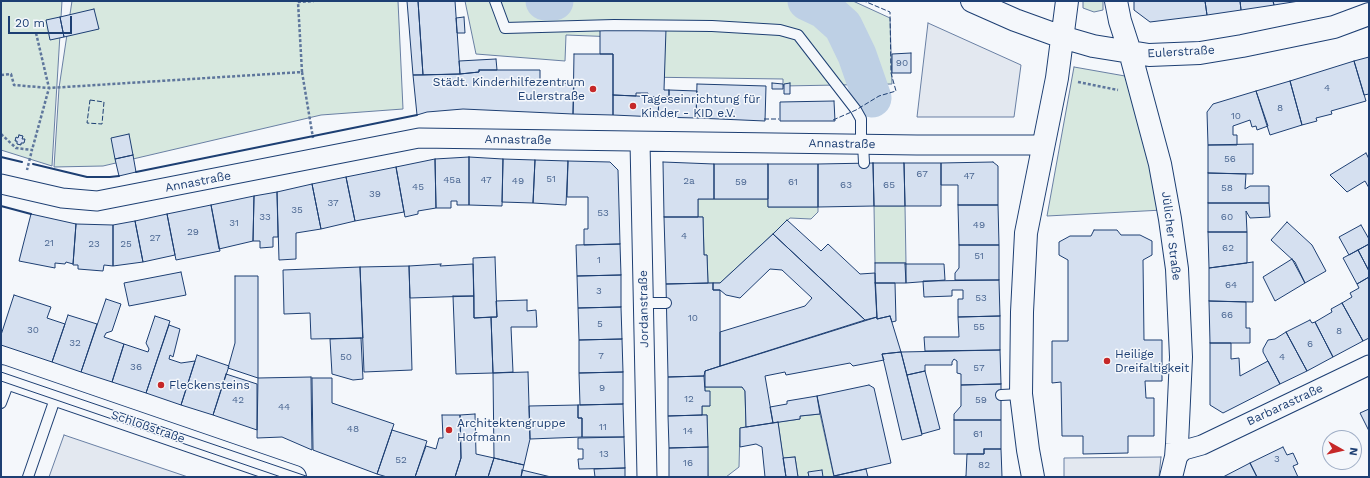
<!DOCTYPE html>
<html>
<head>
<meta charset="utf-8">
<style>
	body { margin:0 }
	#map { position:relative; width:1370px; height:478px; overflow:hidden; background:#f4f7fb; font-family:"Work Sans",sans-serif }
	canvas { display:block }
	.frame { position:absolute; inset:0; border:2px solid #1d3f73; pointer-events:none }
	.north { position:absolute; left:1322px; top:430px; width:40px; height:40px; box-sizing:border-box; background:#f4f7fb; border:1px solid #9eadc5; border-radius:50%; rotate:98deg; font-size:11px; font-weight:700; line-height:16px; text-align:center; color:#1d3f73 }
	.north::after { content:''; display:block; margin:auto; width:14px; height:18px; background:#c62828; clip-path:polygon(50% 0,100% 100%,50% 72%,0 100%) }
	.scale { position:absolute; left:8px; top:16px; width:64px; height:18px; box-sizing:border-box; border:2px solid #1d3f73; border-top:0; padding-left:5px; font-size:12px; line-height:14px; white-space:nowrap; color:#1d3f73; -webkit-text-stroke:3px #f4f7fb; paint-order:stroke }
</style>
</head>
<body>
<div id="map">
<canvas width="1370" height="478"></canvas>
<div class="frame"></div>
<div class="north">N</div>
<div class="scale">20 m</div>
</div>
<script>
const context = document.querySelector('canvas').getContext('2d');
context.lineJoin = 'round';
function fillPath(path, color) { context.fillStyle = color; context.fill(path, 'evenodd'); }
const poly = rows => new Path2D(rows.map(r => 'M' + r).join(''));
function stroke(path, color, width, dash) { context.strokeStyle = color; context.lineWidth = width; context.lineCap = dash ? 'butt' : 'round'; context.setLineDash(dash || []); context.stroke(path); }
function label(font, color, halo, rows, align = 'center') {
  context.font = font + ' "Work Sans",sans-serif'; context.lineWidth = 3; context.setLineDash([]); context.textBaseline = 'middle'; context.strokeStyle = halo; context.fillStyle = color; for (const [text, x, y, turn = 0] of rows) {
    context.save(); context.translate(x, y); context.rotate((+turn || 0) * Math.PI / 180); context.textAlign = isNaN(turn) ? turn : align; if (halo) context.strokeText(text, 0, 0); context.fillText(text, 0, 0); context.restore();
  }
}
const green = poly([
	[1,1,62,1,52,166,1,150,1,1],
	[72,1,398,1,403,109,321,115,103,166,54,167,59,88,72,1],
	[465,1,853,1,890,18,892,84,783,86,783,79,641,77,642,38,566,35,565,61,476,54,465,1],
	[1083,1,1103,1,1103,10,1094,12,1083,8,1083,1],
	[1074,67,1125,76,1163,210,1047,216,1074,67],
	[698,199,768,199,768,207,818,207,818,212,811,219,790,218,720,283,708,283,707,255,704,255,703,217,698,217,698,199],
	[874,206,905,206,906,263,875,263,874,206],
	[705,387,742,387,745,391,746,427,740,428,739,467,726,477,708,477,707,415,702,415,702,406,710,406,705,391,705,387],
	[820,414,834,477,823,477,808,472,809,477,798,477,795,457,783,458,778,422,800,419,800,416,820,414]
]);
const parking = poly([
	[928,23,1021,65,1014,117,917,117,928,23],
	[64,435,188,477,49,477,64,435],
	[1161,457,1159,477,1064,477,1064,458,1161,457]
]);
const river = poly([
	[545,1,554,1],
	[807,1,824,9,843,26,857,55,872,98]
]);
const building = poly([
	[407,1,418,1,423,75,413,75,407,1],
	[418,1,455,1,460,74,423,75,418,1],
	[1134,1,1205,1,1207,15,1150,22,1134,10,1134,1],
	[1205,1,1240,1,1241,10,1207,15,1205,1],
	[1240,1,1273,1,1274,5,1241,10,1240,1],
	[1273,1,1299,1,1274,5,1273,1],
	[94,9,99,29,64,37,60,17,94,9],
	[60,17,64,37,50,40,46,20,60,17],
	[464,17,465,33,457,33,456,18,464,17],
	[600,27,666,29,664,90,669,90,669,97,647,97,648,93,636,93,636,96,613,95,613,54,600,54,600,27],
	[911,53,911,73,892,73,892,54,911,53],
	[574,54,613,54,613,115,573,114,574,54],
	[1369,57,1369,94,1364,95,1354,61,1369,57],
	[496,59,497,70,479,70,479,72,460,74,459,61,496,59],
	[1354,61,1366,101,1331,111,1332,114,1316,118,1317,121,1302,125,1290,81,1354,61],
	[479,70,540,70,540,84,574,83,573,114,463,109,427,112,417,115,413,75,460,74,479,72,479,70],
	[1290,81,1302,125,1270,135,1256,91,1290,81],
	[772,83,783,84,783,89,772,89,772,83],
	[790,83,790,94,784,94,784,84,790,83],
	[697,84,766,86,765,121,696,118,697,84],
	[669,90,697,91,696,118,658,117,659,97,669,97,669,90],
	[1256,91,1268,126,1257,130,1256,126,1252,127,1250,120,1233,126,1233,135,1237,135,1237,145,1208,145,1207,112,1213,104,1256,91],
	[613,95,659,97,658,117,613,115,613,95],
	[834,101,835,121,780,121,780,102,834,101],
	[129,134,133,155,115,159,111,138,129,134],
	[19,135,23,136,22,139,25,139,24,143,21,143,21,145,17,144,17,141,15,141,16,137,18,138,19,135],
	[1253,144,1253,174,1208,173,1208,145,1253,144],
	[1366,153,1369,159,1369,188,1365,181,1347,192,1330,175,1366,153],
	[133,155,136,172,119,176,115,159,133,155],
	[469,157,503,159,502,206,469,205,469,157],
	[469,157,469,205,457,205,457,201,451,201,451,208,436,208,435,159,469,157],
	[435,159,436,208,418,211,418,214,405,217,396,167,435,159],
	[503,159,535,160,533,203,502,202,503,159],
	[535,160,568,161,566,205,533,203,535,160],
	[568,161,610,162,618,170,620,244,584,245,584,229,588,229,588,197,567,197,568,161],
	[663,162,714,164,714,199,698,199,698,217,664,217,663,162],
	[993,162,998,166,998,205,958,205,958,185,941,185,941,163,993,162],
	[873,163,874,206,818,207,818,164,873,163],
	[873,163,904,163,905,206,874,206,873,163],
	[904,163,941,163,941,206,905,206,904,163],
	[714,164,768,164,768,199,714,199,714,164],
	[768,164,818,164,818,207,768,207,768,164],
	[396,167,404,212,355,221,346,177,396,167],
	[1208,173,1246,174,1245,189,1250,186,1269,186,1269,203,1208,203,1208,173],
	[346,177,355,221,321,229,312,184,346,177],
	[312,184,321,229,296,233,296,259,279,260,277,192,312,184],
	[277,192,278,237,273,237,273,247,260,248,260,241,253,241,254,196,277,192],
	[254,196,253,241,219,249,211,205,254,196],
	[1208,203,1269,203,1270,217,1250,218,1246,211,1247,232,1208,232,1208,203],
	[211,205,220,251,176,260,167,214,211,205],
	[958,205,998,205,999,245,959,245,958,205],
	[31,214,76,224,73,264,66,262,65,264,55,263,55,268,19,261,31,214],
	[167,214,175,255,143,262,135,221,167,214],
	[664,217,703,217,704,255,707,255,708,283,666,284,664,217],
	[787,220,821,251,828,244,860,274,875,273,877,317,865,320,773,234,787,220],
	[135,221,143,262,113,266,113,225,135,221],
	[1287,222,1312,245,1326,271,1305,283,1295,262,1271,240,1287,222],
	[76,224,113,225,113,266,104,265,103,271,78,269,78,265,73,265,76,224],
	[1361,225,1369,239,1369,244,1349,255,1339,237,1361,225],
	[1094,230,1117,230,1121,235,1140,235,1152,241,1152,255,1143,260,1144,340,1162,340,1162,381,1145,381,1146,398,1154,398,1154,436,1128,436,1128,453,1083,454,1083,436,1062,436,1061,382,1052,383,1052,341,1068,341,1068,260,1059,255,1059,242,1070,236,1091,236,1094,230],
	[1208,232,1247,232,1247,263,1209,268,1208,232],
	[773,234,865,320,720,366,720,332,805,306,812,298,782,270,770,269,740,298,726,295,720,290,713,290,713,283,720,283,773,234],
	[620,244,621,275,577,276,576,245,620,244],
	[1369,244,1369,271,1358,250,1369,244],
	[959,245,999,245,999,280,955,280,955,273,959,268,959,245],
	[1358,250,1369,271,1369,277,1357,284,1343,258,1358,250],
	[495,257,497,317,474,318,473,258,495,257],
	[1292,259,1305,283,1275,301,1263,277,1292,259],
	[1253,262,1253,302,1209,301,1209,268,1253,262],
	[875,263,906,263,906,283,875,283,875,263],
	[441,264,440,266,473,264,474,296,410,298,409,266,441,264],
	[905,264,944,264,945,280,906,283,905,264],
	[409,266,412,370,364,372,360,267,409,266],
	[360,267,363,338,311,339,310,313,284,314,283,270,360,267],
	[181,272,186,295,129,306,124,283,181,272],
	[621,275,621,307,578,308,577,276,621,275],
	[235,276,258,276,258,378,228,368,235,343,235,276],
	[1369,277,1369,338,1363,341,1342,303,1352,297,1350,293,1359,288,1357,284,1369,277],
	[999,280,1000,316,958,317,958,299,963,299,963,290,952,290,952,296,924,297,923,281,999,280],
	[713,283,713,290,720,290,720,366,705,371,704,376,668,377,666,284,713,283],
	[875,283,895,283,896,321,892,322,890,316,877,319,875,283],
	[14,295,51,307,47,318,65,324,52,362,1,345,1,335,14,295],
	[453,296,474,296,474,318,491,317,493,373,456,374,453,296],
	[106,299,121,304,112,331,106,333,104,337,124,344,112,382,81,372,106,299],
	[527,300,527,311,536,310,537,327,511,327,513,372,493,373,491,317,497,317,496,301,527,300],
	[1209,301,1246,302,1246,328,1250,328,1250,343,1210,343,1209,301],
	[1342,303,1363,341,1333,357,1315,322,1332,312,1331,309,1342,303],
	[621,307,622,339,579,340,578,308,621,307],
	[68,315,97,324,81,372,52,362,68,315],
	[155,316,170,321,146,393,112,382,124,344,148,352,149,349,146,343,155,316],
	[890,316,901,352,882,354,884,360,853,366,850,363,786,375,785,372,765,376,773,423,746,427,745,391,742,387,705,387,705,371,877,317,877,319,890,316],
	[1000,316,1000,350,925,351,924,337,959,337,958,317,1000,316],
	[1310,320,1312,323,1315,322,1333,357,1307,371,1286,332,1310,320],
	[169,325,180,329,173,357,170,355,169,359,181,363,195,361,181,405,146,393,169,325],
	[1286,332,1307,371,1280,384,1263,352,1263,349,1268,340,1275,339,1286,332],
	[361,338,363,379,353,380,332,374,330,339,361,338],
	[622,339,623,372,579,373,579,340,622,339],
	[1210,343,1231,343,1231,359,1239,358,1240,376,1268,361,1280,384,1223,413,1210,405,1210,343],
	[1000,350,1001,384,961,385,961,374,957,373,957,361,954,359,952,362,952,365,925,365,925,371,907,375,901,352,1000,350],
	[901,352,922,435,902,440,882,354,901,352],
	[197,355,229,366,213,415,181,405,197,355],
	[925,371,940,429,922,434,907,375,925,371],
	[528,372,530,439,524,465,494,458,493,373,528,372],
	[623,372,623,404,580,405,579,373,623,372],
	[226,374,257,384,257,430,213,415,226,374],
	[704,376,705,391,710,391,710,406,702,406,702,415,668,416,668,377,704,376],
	[311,377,312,450,282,437,257,438,258,378,311,377],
	[312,378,332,378,332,403,394,424,377,474,313,450,312,378],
	[1001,384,1001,420,954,420,954,414,961,406,961,385,1001,384],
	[869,385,874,388,891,463,834,476,817,396,869,385],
	[817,396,820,414,800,416,800,419,773,423,770,407,787,404,787,401,817,396],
	[623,404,624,437,582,437,582,418,578,418,578,405,623,404],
	[578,405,578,418,582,418,582,437,530,439,529,406,578,405],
	[1369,409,1369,431,1360,413,1369,409],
	[475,414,476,454,494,458,488,477,455,477,461,458,460,415,475,414],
	[442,415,460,415,461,458,455,477,415,477,426,446,436,449,439,438,443,438,442,415],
	[702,415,707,415,708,447,669,448,668,416,702,415],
	[954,420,1001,420,1001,449,984,449,984,454,954,454,954,420],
	[778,422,786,477,765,477,762,447,756,444,740,447,740,428,778,422],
	[392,430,427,441,415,477,387,477,377,474,392,430],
	[624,437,625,468,579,469,578,459,583,459,583,449,578,449,578,438,624,437],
	[708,447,708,477,669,477,669,448,708,447],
	[1283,447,1287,455,1293,453,1298,464,1293,466,1298,477,1257,477,1250,463,1283,447],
	[984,449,1001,449,1002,477,963,477,966,476,967,454,984,454,984,449],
	[795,457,798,477,786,477,783,458,795,457],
	[494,458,524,465,521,477,488,477,494,458],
	[1250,463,1257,477,1223,477,1250,463],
	[625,468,625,477,595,477,594,469,625,468],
	[866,469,868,477,834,477,834,476,866,469],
	[522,470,551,477,521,477,522,470],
	[822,470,823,477,809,477,808,472,822,470]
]);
const path = poly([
	[36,33,49,88,302,72,298,2,314,1],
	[302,72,313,138],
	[1,75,11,74,14,85,49,88,32,150],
	[1078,82,1118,90],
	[1,134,16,148,32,150,27,170]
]);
const lane = poly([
	[495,1,505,28,614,25,712,26,780,30,798,35,856,110,861,119,861,144],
	[863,144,864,163],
	[644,303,666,303],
	[1001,395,1021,394],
	[1,403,10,379],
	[28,477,56,396]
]);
const street = poly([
	[640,142,647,477],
	[1,184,62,198,97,201,419,138,917,145,1043,145],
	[1176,457,1184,450,1202,445,1369,365]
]);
const secondary = poly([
	[972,1,1015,20,1062,37,1093,46,1149,55,1200,53,1242,46,1334,27,1369,14],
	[1116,1,1120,21,1130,52,1160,164,1170,219,1177,269,1181,357,1177,444,1176,457,1171,477],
	[1,376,295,477],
	[1033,477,1028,450,1021,394,1022,312,1026,233,1057,78,1067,1]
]);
const tram = poly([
	[1,372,309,477],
	[1,381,281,477]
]);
const fence = poly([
	[90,100,104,102,102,124,87,123,90,100],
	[764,119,779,119],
	[833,120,856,110,879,96,896,91,891,73,890,12,864,1]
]);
const wall = poly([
	[1,157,22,162],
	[33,164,87,177,110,177,119,176],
	[136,172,417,115],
	[1,206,31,214]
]);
const markers = [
	[593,89,4,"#c62828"],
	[633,106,4,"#c62828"],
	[1107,361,4,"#c62828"],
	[161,385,4,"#c62828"],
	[449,430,4,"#c62828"]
];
const numberNames = [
	["90",902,63],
	["4",1327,88],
	["8",1280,108],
	["10",1236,116],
	["56",1230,159],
	["67",922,174],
	["47",969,176],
	["51",551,179],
	["45a",452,180],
	["47",486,180],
	["49",518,181],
	["2a",689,181],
	["59",741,182],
	["61",793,182],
	["63",846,185],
	["65",889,185],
	["45",418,187],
	["58",1227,188],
	["39",375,194],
	["37",333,203],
	["35",297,210],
	["53",603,213],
	["33",265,217],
	["60",1227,217],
	["31",234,223],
	["49",979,225],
	["29",193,232],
	["4",684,236],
	["27",155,238],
	["21",49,243],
	["23",94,244],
	["25",126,244],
	["62",1228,248],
	["51",979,256],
	["1",599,260],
	["64",1231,285],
	["3",599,291],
	["53",981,298],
	["66",1227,315],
	["10",693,318],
	["5",600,324],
	["55",979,327],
	["30",33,330],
	["8",1339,331],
	["32",75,343],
	["6",1310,344],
	["7",601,356],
	["50",346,357],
	["4",1282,357],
	["36",136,367],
	["57",979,368],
	["9",602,388],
	["12",689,399],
	["42",238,400],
	["59",981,400],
	["44",284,407],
	["11",603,427],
	["48",353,429],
	["14",688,431],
	["61",978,434],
	["13",604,454],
	["3",1277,459],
	["52",401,460],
	["16",688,463],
	["82",984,465]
];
const streetNames = [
	["Eulerstraße",1181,52,-3],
	["Annastraße",518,140,1],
	["Annastraße",842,144,1],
	["Annastraße",198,182,-11],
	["Jülicher Straße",1171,236,83],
	["Jordanstraße",644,309,-91],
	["Barbarastraße",1285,405,-25],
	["Schloßstraße",148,427,19]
];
const poiNames = [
	["Städt. Kinderhilfezentrum",585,82,"right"],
	["Eulerstraße",585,96,"right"],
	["Tageseinrichtung für",641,99],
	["Kinder - KID e.V.",641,113],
	["Heilige",1115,354],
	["Dreifaltigkeit",1115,368],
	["Fleckensteins",169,385],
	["Architektengruppe",457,423],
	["Hofmann",457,437]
];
fillPath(green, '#d7e8df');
stroke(green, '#687fa3', 1);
fillPath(parking, '#e3e8f0');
stroke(parking, '#687fa3', 1);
stroke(river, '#bed0e5', 39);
fillPath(building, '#d5e0f0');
stroke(building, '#1d3f73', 1);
stroke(lane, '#1d3f73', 12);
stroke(street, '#1d3f73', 21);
stroke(secondary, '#1d3f73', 24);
stroke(path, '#5e769c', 2.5, [3, 2]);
stroke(lane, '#f4f7fb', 10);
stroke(street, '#f4f7fb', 19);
stroke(secondary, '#f4f7fb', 22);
stroke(tram, '#1d3f73', 1);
stroke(fence, '#1d3f73', 1, [5, 2]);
stroke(wall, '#1d3f73', 2);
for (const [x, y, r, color] of markers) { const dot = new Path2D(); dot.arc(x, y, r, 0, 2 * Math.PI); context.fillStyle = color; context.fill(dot); stroke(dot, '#f4f7fb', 1.5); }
label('10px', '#4b6792', null, numberNames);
label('12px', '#1d3f73', '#f4f7fb', streetNames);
label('12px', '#1d3f73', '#f4f7fb', poiNames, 'left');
</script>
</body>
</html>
